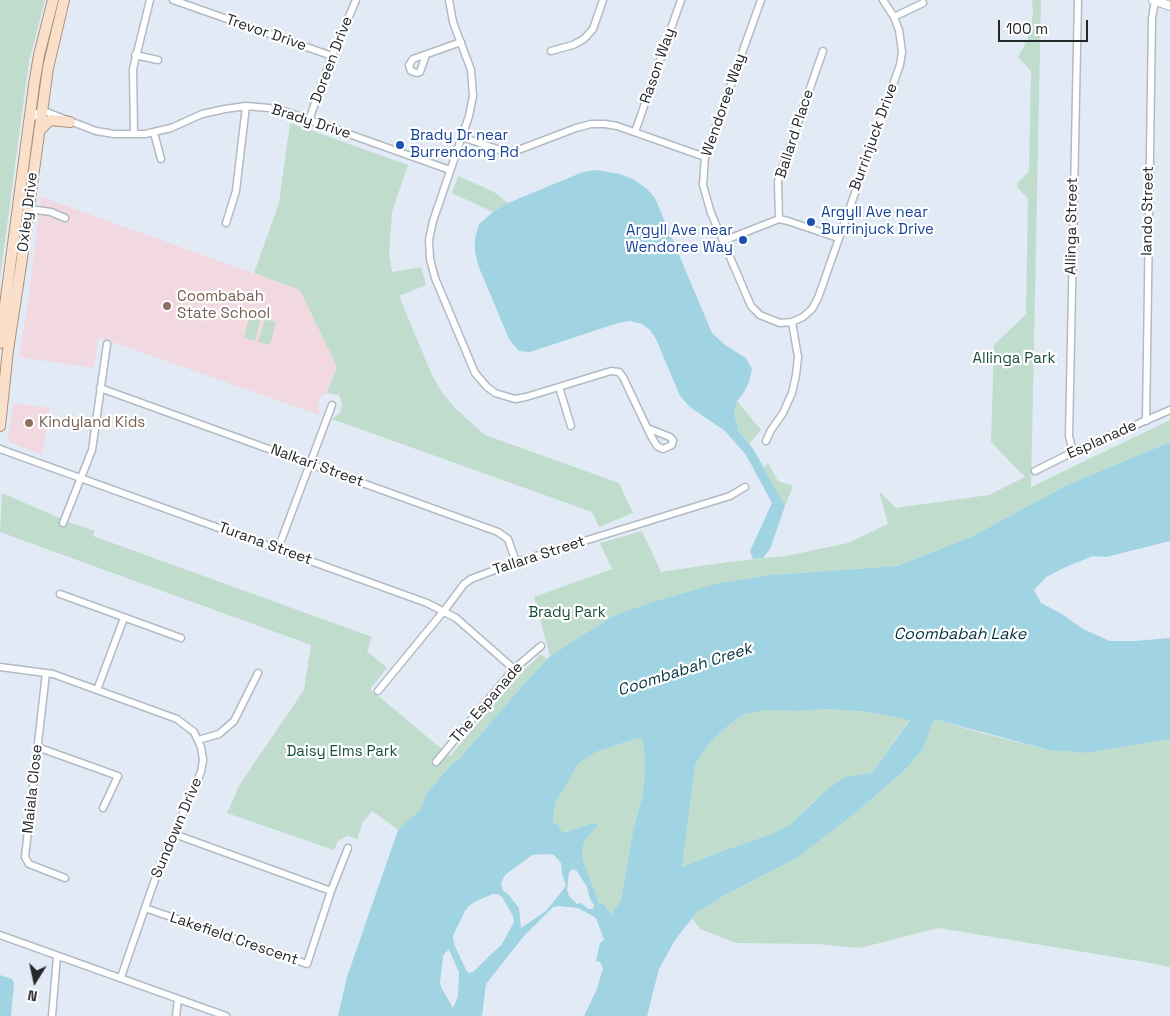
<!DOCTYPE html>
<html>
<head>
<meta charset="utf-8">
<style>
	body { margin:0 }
	#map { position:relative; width:1170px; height:1016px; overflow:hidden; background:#e2eaf5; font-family:"Space Grotesk",sans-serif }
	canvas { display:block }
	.north { position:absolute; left:10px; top:956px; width:50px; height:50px; -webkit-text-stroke:4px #fff; paint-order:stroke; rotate:190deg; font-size:14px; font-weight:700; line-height:20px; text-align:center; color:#25272b }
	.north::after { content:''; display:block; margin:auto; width:18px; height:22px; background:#25272b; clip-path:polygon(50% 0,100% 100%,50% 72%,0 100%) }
	.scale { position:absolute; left:998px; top:20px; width:90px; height:22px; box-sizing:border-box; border:2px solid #25272b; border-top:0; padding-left:6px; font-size:15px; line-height:18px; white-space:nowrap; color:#25272b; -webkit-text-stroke:4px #fff; paint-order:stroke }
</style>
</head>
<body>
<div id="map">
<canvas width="1170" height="1016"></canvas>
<div class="north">N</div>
<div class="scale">100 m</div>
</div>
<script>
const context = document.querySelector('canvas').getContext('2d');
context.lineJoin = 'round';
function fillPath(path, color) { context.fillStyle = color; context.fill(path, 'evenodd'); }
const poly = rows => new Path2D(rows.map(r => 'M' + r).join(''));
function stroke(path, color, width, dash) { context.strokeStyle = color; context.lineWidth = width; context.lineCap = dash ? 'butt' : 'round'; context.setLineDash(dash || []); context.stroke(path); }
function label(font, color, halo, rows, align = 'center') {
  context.font = font + ' "Space Grotesk",sans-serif'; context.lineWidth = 4.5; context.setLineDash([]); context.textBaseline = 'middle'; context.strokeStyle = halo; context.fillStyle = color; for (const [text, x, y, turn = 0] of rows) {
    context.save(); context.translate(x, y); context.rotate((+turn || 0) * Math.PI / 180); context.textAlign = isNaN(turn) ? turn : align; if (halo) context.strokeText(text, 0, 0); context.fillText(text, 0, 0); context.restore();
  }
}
const education = poly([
	[41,197,300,290,337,367,327,393,321,396,318,405,319,415,98,337,94,368,19,357,28,303],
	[13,403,50,408,42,455,11,443,8,439]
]);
const green = poly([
	[0,0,45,0,29,61,0,278],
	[1032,0,1041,0,1031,487,1170,420,1170,442,1065,486,971,537,897,566,771,575,719,583,613,616,550,656,534,597,612,569,600,543,642,531,661,572,728,562,786,556,848,543,888,524,879,491,896,508,989,495,1025,477,991,442,994,345,1026,314,1028,199,1017,187,1017,183,1029,172,1031,71,1018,57,1027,41,1031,28,1033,14],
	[290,123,408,165,392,212,389,254,392,272,421,267,426,285,399,296,432,375,443,394,455,408,485,435,619,483,633,513,599,527,592,512,332,419,340,413,342,404,339,395,327,393,337,367,300,290,254,273,279,203],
	[458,176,494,192,508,203,493,212,452,193],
	[250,315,261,318,255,341,244,338],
	[265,319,276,322,270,345,258,342],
	[737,401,761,430,749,444,739,432,734,413],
	[768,463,778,481,793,486,785,506,764,468],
	[2,493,71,523,95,531,93,536,372,637,367,651,387,668,370,689,450,756,519,675,541,654,547,659,460,758,450,766,427,793,420,810,410,820,398,830,372,811,363,822,357,839,347,836,338,841,334,850,227,813,240,784,304,690,311,645,0,532],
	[827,709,869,712,910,719,872,773,845,778,812,803,788,826,769,835,725,850,682,867,695,765,708,745,724,729,744,714,767,710,797,711],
	[934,719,981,733,1049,750,1086,753,1170,739,1170,967,1145,962,938,928,860,948,817,944,736,943,700,929,692,918,696,913,725,895,797,858,853,815,905,770,923,749],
	[638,738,643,739,644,750,645,773,642,798,633,831,621,900,611,915,605,905,599,903,598,900,583,860,582,852,584,842,593,823,563,833,557,823,553,823,555,802,561,794,578,764,596,752]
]);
const water = poly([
	[596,170,620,174,635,180,648,190,655,198,712,333,725,345,746,358,752,369,749,382,744,392,737,401,734,413,739,432,754,450,785,506,770,549,763,558,753,559,750,551,772,503,746,455,725,431,690,407,680,396,656,339,650,330,642,324,630,321,618,323,530,352,519,351,509,339,478,265,475,252,475,238,479,224,493,212,508,203,583,172],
	[1170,442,1170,541,1106,557,1093,556,1068,566,1046,577,1034,590,1041,603,1062,614,1083,629,1110,641,1135,641,1170,638,1170,739,1086,753,1049,750,934,719,923,749,905,770,853,815,797,858,725,895,696,913,675,940,659,969,647,1016,584,1016,597,989,603,968,600,962,596,961,600,943,604,940,603,937,596,918,578,908,558,906,553,907,524,936,486,984,482,1016,338,1016,347,977,398,830,420,810,427,793,450,766,460,758,534,673,550,656,613,616,653,602,719,583,771,575,897,566,971,537,1065,486],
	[827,709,869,712,910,720,872,773,846,777,829,788,788,826,769,835,725,850,682,867,695,765,708,745,724,729,744,714,767,710,797,711],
	[638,738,642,739,644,750,645,773,642,798,633,831,621,900,611,915,605,905,599,903,598,900,583,860,582,852,584,842,598,824,593,823,563,833,557,823,553,823,555,802,561,794,578,764,596,752],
	[547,854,554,855,561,863,562,874,566,886,546,911,521,928,519,908,508,894,503,891,501,883,505,875,532,855],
	[572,869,577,871,587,887,590,899,594,905,593,909,588,909,581,903,577,904,569,896,567,890,569,873],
	[493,894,498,894,502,897,513,916,514,922,502,944,474,971,470,973,467,972,454,944,453,936,465,911,469,906,476,901],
	[449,950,459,972,458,996,453,1008,442,989,440,983,443,956,446,952],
	[0,975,12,979,14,983,11,1016,0,1016]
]);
const minor = poly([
	[173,0,332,56],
	[449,0,453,22,471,70,473,96,469,116,433,221,429,240,430,259,435,278,475,373,487,387,495,393,515,399,526,397,611,371,619,372,623,377,651,436,657,446,663,449,672,445,673,440,670,437,647,428],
	[761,0,705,157,703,185,711,213,751,306,760,315,780,323,792,322,803,317,812,309,818,298,900,65,902,52,899,30,894,17,883,0],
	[894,17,923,3],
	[551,51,573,45,584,39,593,29,603,0],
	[135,55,158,60],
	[426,55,420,72,417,73,411,71,409,65,413,59,461,42],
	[309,120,332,56,356,0],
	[29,121,41,110,96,131,114,134,145,134,171,128,202,114,225,109,246,106,269,108,287,112,450,170],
	[635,132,681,0],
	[154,133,161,159],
	[134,134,133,69,150,0],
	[462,137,503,151,513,152,576,128,591,124,605,124,617,126,705,157],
	[29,209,51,212,65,218],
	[779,219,778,182,780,174,823,51],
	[226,223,236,191,246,106],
	[723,241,779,219,788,221,838,238],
	[559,387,571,426],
	[100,388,498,532,508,539,516,562],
	[1146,421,1152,18,1155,1],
	[766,441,771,430,783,413,792,393,796,375,798,357,792,322],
	[0,449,427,603,456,618,514,669],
	[1073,452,1069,436,1078,0],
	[1035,471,1073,452,1170,410],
	[63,523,92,450,107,344],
	[278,549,332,405],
	[60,594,181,638],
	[0,667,53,674,177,719,194,732,201,747,203,760,201,772,160,865,121,977],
	[46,673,25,857,29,864,65,878],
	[97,690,124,618],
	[378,691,447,607,464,584,471,579,516,562,730,496,745,487],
	[198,740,219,734,234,721,258,673],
	[37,747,118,776,103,808],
	[436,762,514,669,541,646],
	[174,834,331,891],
	[145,908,307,964,331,891,348,848],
	[0,935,226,1016],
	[52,1016,57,956],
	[176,1016,178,999]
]);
const tertiary = poly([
	[1153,0,1170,6]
]);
const primary = poly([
	[39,131,47,123,51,120,70,122],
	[0,343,34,85,39,55,53,0],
	[0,426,8,350,21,265,48,68,64,0]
]);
const markers = [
	[400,145,5,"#1a4fb4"],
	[811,222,5,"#1a4fb4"],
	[743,240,5,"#1a4fb4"],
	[167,306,5,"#8d6e63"],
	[29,423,5,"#8d6e63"]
];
const streetNames = [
	["Trevor Drive",266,33,19],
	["Doreen Drive",332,60,-69],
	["Rason Way",658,66,-71],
	["Wendoree Way",724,105,-71],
	["Brady Drive",311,122,18],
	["Ballard Place",795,134,-72],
	["Burrinjuck Drive",874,137,-70],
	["Iando Street",1148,211,-89],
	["Oxley Drive",28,212,-83],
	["Allinga Street",1072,226,-89],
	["Esplanade",1102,440,-24],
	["Nalkari Street",317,466,20],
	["Turana Street",265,544,20],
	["Tallara Street",539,556,-18],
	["The Espanade",487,703,-49],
	["Maiala Close",33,789,-84],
	["Sundown Drive",177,828,-67],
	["Lakefield Crescent",234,939,19]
];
const transitNames = [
	["Brady Dr near",410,136],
	["Burrendong Rd",410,153],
	["Argyll Ave near",821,213],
	["Burrinjuck Drive",821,230],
	["Argyll Ave near",733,231,"right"],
	["Wendoree Way",733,248,"right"]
];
const educationNames = [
	["Coombabah",177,297],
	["State School",177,314],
	["Kindyland Kids",39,423]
];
const parkNames = [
	["Allinga Park",1014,359],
	["Brady Park",567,613],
	["Daisy Elms Park",342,752]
];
const waterNames = [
	["Coombabah Lake",960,635],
	["Coombabah Creek",685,670,-18]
];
fillPath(education, '#f1d8e1');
fillPath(green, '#bfdccd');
fillPath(water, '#a0d4e3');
stroke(minor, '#b2bac4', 9);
stroke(tertiary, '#b2bac4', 10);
stroke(primary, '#ad927b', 12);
stroke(minor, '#fff', 6);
stroke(tertiary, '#fff', 8);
stroke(primary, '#fae0ca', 10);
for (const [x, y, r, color] of markers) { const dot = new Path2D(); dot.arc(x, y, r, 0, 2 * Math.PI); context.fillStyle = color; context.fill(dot); stroke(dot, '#fff', 2); }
label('15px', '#25272b', '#fff', streetNames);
label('15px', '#164399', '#fff', transitNames, 'left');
label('15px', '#785e54', '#fff', educationNames, 'left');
label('15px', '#18503a', '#fff', parkNames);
label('italic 16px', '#00323d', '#fff', waterNames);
</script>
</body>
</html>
